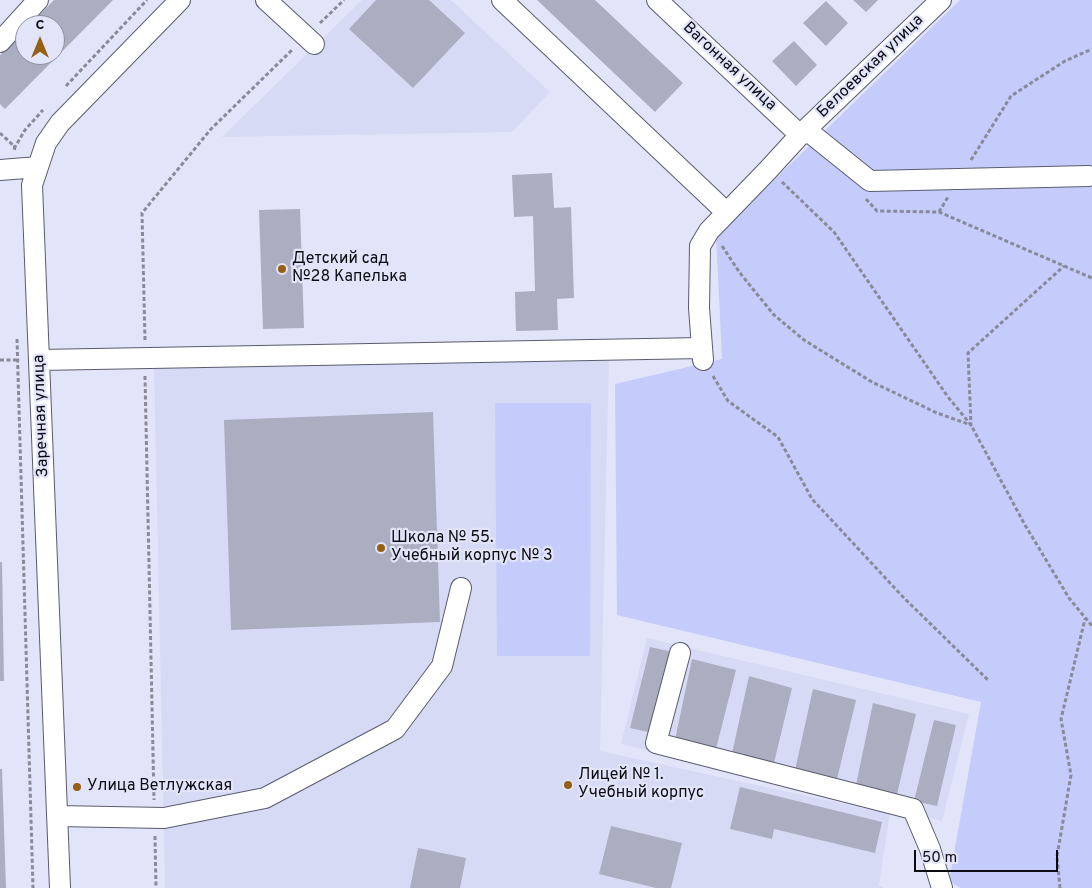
<!DOCTYPE html>
<html>
<head>
<meta charset="utf-8">
<style>
	body { margin:0 }
	#map { position:relative; width:1092px; height:888px; overflow:hidden; background:#e2e5f9; font-family:Overpass,sans-serif }
	canvas { display:block }
	.north { position:absolute; left:15px; top:15px; width:50px; height:50px; box-sizing:border-box; background:#e2e5f9; border:1px solid #8c8e9d; border-radius:50%; rotate:0deg; font-size:14px; font-weight:700; line-height:20px; text-align:center; color:#0b0c13 }
	.north::after { content:''; display:block; margin:auto; width:18px; height:22px; background:#955f16; clip-path:polygon(50% 0,100% 100%,50% 72%,0 100%) }
	.scale { position:absolute; left:914px; top:850px; width:144px; height:22px; box-sizing:border-box; border:2px solid #0b0c13; border-top:0; padding-left:6px; font-size:15px; line-height:18px; white-space:nowrap; color:#0b0c13; -webkit-text-stroke:4px #e2e5f9; paint-order:stroke }
</style>
</head>
<body>
<div id="map">
<canvas width="1092" height="888"></canvas>
<div class="north">С</div>
<div class="scale">50 m</div>
</div>
<script>
const context = document.querySelector('canvas').getContext('2d');
context.lineJoin = 'round';
function fillPath(path, color) { context.fillStyle = color; context.fill(path, 'evenodd'); }
const poly = rows => new Path2D(rows.map(r => 'M' + r).join(''));
function stroke(path, color, width, dash) { context.strokeStyle = color; context.lineWidth = width; context.lineCap = dash ? 'butt' : 'round'; context.setLineDash(dash || []); context.stroke(path); }
function label(font, color, halo, rows, align = 'center') {
  context.font = font + ' Overpass,sans-serif'; context.lineWidth = 4.5; context.setLineDash([]); context.textBaseline = 'middle'; context.strokeStyle = halo; context.fillStyle = color; for (const [text, x, y, turn = 0] of rows) {
    context.save(); context.translate(x, y); context.rotate((+turn || 0) * Math.PI / 180); context.textAlign = isNaN(turn) ? turn : align; if (halo) context.strokeText(text, 0, 0); context.fillText(text, 0, 0); context.restore();
  }
}
const built = poly([
	[362,0,451,0,550,92,512,132,222,137],
	[609,356,600,751,890,814,879,885,884,888,165,888,154,365],
	[647,638,969,714,942,821,621,744]
]);
const green = poly([
	[960,0,1092,0,1092,888,961,888,949,881,981,702,617,615,615,384,722,359,716,236],
	[495,403,591,403,590,656,497,656]
]);
const building = poly([
	[54,0,113,0,5,109,0,104,0,55,25,30,25,55,55,55,55,25,30,25],
	[376,0,429,0,465,33,413,88,349,29],
	[537,0,595,0,683,83,655,112],
	[853,0,878,0,866,12],
	[826,1,848,23,826,46,803,23],
	[794,41,817,65,796,86,772,61],
	[552,173,554,208,571,207,574,298,557,299,558,330,516,331,515,292,535,291,533,216,514,217,512,175],
	[300,209,304,328,263,329,259,210],
	[433,412,440,622,231,630,224,420],
	[0,562,2,562,4,681,0,681],
	[650,647,673,652,653,733,630,728],
	[692,659,736,670,716,749,675,740],
	[749,676,792,688,773,767,731,758],
	[813,689,856,700,837,779,795,770],
	[873,703,916,714,897,794,856,785],
	[934,720,956,725,937,806,914,801],
	[0,769,2,769,6,888,0,888],
	[740,787,882,822,875,853,774,829,772,839,730,829],
	[611,826,682,843,671,888,656,888,599,874],
	[418,848,466,858,460,888,410,888]
]);
const path = poly([
	[320,23,344,0],
	[66,86,147,0],
	[0,133,15,147,14,151],
	[13,147,15,147,25,130,43,110],
	[971,160,1011,96,1065,61,1092,49],
	[782,182,834,232,948,397,971,425,1025,525,1069,598,1092,626],
	[866,199,877,211,939,212,1092,278],
	[939,212,948,197],
	[722,246,740,273,774,315,804,340,872,382,937,413,971,425,968,353,1064,266],
	[17,339,33,888],
	[145,340,142,213,211,129,292,50],
	[0,360,17,360],
	[145,376,154,800],
	[713,376,728,401,778,437,812,499,904,598,988,680],
	[155,836,156,888],
	[1060,888,1057,856,1071,775,1061,719,1085,619]
]);
const minor = poly([
	[266,0,314,44],
	[502,0,726,212],
	[657,0,800,135],
	[0,42,38,0],
	[800,135,809,132,870,181,1089,176],
	[0,170,38,167],
	[39,360,702,348],
	[703,360,699,308,700,246,709,231,768,170,800,135,941,0],
	[680,653,656,743,913,809,930,849,942,888],
	[57,816,164,818,265,798,395,729,442,666,461,588],
	[60,888,32,185,46,143,60,123,180,0]
]);
const markers = [
	[282,269,5,"#955f16"],
	[381,548,5,"#955f16"],
	[568,785,5,"#955f16"],
	[77,787,5,"#955f16"]
];
const streetNames = [
	["Вагонная улица",729,67,43],
	["Белоевская улица",871,67,-44],
	["Заречная улица",42,416,-92]
];
const poiNames = [
	["Детский сад",292,260],
	["№28 Капелька",292,278],
	["Школа № 55.",391,539],
	["Учебный корпус № 3",391,557],
	["Лицей № 1.",578,776],
	["Учебный корпус",578,794],
	["Улица Ветлужская",87,787]
];
fillPath(built, '#d6daf5');
fillPath(green, '#c5ccfb');
fillPath(building, '#abaec1');
stroke(minor, '#595c6d', 22);
stroke(path, '#888a98', 3, [4, 2.5]);
stroke(minor, '#fff', 20);
for (const [x, y, r, color] of markers) { const dot = new Path2D(); dot.arc(x, y, r, 0, 2 * Math.PI); context.fillStyle = color; context.fill(dot); stroke(dot, '#e2e5f9', 2); }
label('16px', '#0b0c13', '#e2e5f9', streetNames);
label('16px', '#0b0c13', '#e2e5f9', poiNames, 'left');
</script>
</body>
</html>
